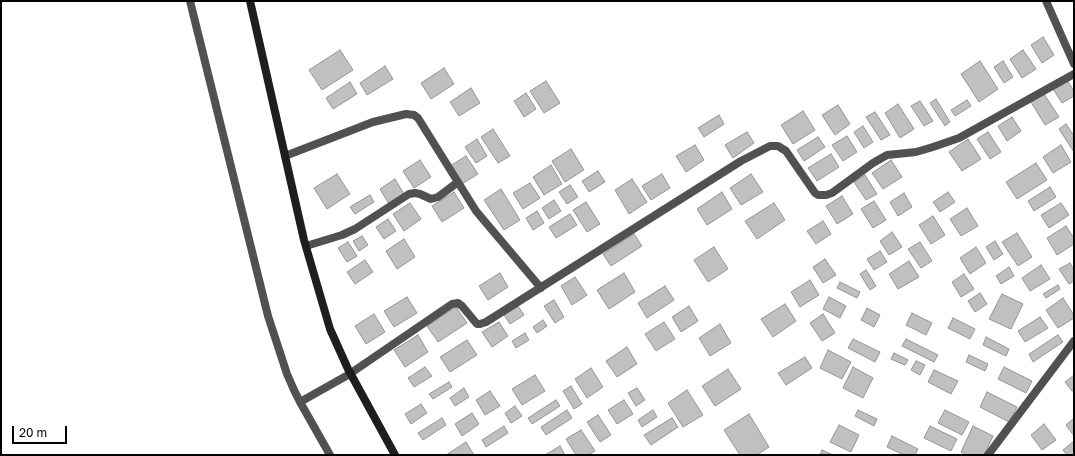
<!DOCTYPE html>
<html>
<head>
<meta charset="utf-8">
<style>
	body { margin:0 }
	#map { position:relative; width:1075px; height:456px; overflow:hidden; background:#fff; font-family:"Golos Text",sans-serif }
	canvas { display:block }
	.frame { position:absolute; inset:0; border:2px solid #000; pointer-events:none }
	.scale { position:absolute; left:12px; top:426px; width:55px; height:18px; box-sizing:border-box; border:2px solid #000; border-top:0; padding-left:5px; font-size:12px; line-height:14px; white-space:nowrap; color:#000; -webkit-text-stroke:3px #fff; paint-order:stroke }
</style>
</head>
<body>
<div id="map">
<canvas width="1075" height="456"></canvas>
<div class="frame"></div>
<div class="scale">20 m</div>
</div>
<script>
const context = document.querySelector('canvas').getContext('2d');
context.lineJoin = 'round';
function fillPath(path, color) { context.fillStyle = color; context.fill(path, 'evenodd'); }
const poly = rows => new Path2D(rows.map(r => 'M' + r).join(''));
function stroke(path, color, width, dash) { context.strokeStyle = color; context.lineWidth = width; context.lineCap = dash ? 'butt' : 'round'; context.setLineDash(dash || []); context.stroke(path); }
const building = poly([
	[1043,37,1054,55,1042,63,1031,45,1043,37],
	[340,50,353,70,322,90,309,70,340,50],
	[1023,50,1036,69,1022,78,1010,59,1023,50],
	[980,61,998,89,979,102,961,74,980,61],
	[1003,61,1013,77,1004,83,994,67,1003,61],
	[385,66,393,79,367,95,360,83,385,66],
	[444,68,454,84,431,99,421,83,444,68],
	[1067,80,1074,91,1074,96,1062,103,1053,89,1067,80],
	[546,81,560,103,544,113,530,91,546,81],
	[350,82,357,94,333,109,326,98,350,82],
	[471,88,480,103,459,116,450,102,471,88],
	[526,93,536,109,524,117,514,101,526,93],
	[1044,94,1059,117,1045,125,1031,102,1044,94],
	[936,99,950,122,945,126,930,103,936,99],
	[967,100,971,106,955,116,951,110,967,100],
	[920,101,933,121,924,126,911,106,920,101],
	[898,104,914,129,900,138,885,113,898,104],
	[838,105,850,124,835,135,822,115,838,105],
	[803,111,815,130,793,144,781,125,803,111],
	[875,112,890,135,881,140,866,117,875,112],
	[719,115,724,124,704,137,698,128,719,115],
	[1012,117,1021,131,1007,141,998,126,1012,117],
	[1066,124,1074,136,1074,152,1059,129,1066,124],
	[863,126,873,142,864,148,854,132,863,126],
	[493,129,510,156,498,163,481,137,493,129],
	[747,132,754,143,733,158,725,145,747,132],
	[988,132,1001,152,990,159,977,139,988,132],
	[847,136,857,152,843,161,832,145,847,136],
	[818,137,825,147,804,161,797,150,818,137],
	[477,139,487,156,476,163,465,147,477,139],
	[968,139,981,159,962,171,949,152,968,139],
	[695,145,704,160,686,172,676,156,695,145],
	[1061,145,1071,162,1053,173,1043,157,1061,145],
	[571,149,584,170,565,182,552,161,571,149],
	[831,154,839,167,817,181,808,168,831,154],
	[466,156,478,174,462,184,450,166,466,156],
	[420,160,431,177,414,188,403,171,420,160],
	[891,160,902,177,883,189,872,173,891,160],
	[1036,163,1047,180,1017,199,1006,182,1036,163],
	[551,165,562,184,544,195,533,177,551,165],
	[598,171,605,182,589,192,582,181,598,171],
	[337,174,350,194,327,209,314,188,337,174],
	[662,174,670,188,651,200,642,186,662,174],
	[751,174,763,192,741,205,730,188,751,174],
	[865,175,877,194,866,200,854,182,865,175],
	[395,179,404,194,389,204,380,189,395,179],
	[632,179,647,202,629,214,615,190,632,179],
	[530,183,540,198,523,209,513,193,530,183],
	[570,185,578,197,567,204,559,192,570,185],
	[1050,187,1056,197,1034,211,1028,201,1050,187],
	[501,189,520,220,504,230,484,200,501,189],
	[454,192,464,208,442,222,432,206,454,192],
	[722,192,732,209,707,225,697,209,722,192],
	[948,192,955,202,940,212,933,202,948,192],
	[904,193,912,207,898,216,890,202,904,193],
	[370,195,374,202,355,214,350,207,370,195],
	[842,196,853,214,837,224,826,206,842,196],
	[554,200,561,211,549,219,542,208,554,200],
	[874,201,886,220,873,228,861,209,874,201],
	[586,202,600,224,587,232,573,210,586,202],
	[410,203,421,219,404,231,393,214,410,203],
	[774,203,785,220,757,239,745,221,774,203],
	[1061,203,1069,215,1049,228,1041,215,1061,203],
	[967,208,978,226,961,236,950,219,967,208],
	[537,211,544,223,533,230,526,218,537,211],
	[570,214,577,225,556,238,549,227,570,214],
	[933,216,945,235,931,244,919,225,933,216],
	[388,219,396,231,384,239,376,227,388,219],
	[823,221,831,234,816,244,807,231,823,221],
	[1066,226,1074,238,1074,244,1057,255,1047,238,1066,226],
	[892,232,902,247,889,255,880,241,892,232],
	[1017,233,1032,257,1018,266,1002,242,1017,233],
	[634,234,642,246,611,266,603,254,634,234],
	[362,236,368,245,359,251,353,241,362,236],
	[404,239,415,257,397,269,386,251,404,239],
	[995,241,1003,254,994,260,986,247,995,241],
	[348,242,357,256,347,262,338,248,348,242],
	[920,242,932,261,921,268,908,249,920,242],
	[714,247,728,269,708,282,694,260,714,247],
	[976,247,986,263,970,274,960,258,976,247],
	[880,251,887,262,874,270,867,259,880,251],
	[825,259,836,275,823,283,813,267,825,259],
	[365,260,373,272,355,284,347,272,365,260],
	[909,261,919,277,898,289,889,274,909,261],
	[1070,263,1074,270,1074,281,1069,284,1059,269,1070,263],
	[1041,265,1050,279,1030,291,1022,278,1041,265],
	[1009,267,1014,276,1001,284,996,276,1009,267],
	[866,270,876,286,870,290,860,274,866,270],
	[500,273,508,287,488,300,479,286,500,273],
	[624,273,635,292,609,309,597,290,624,273],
	[964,274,974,289,961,297,952,282,964,274],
	[575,277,587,295,572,305,561,286,575,277],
	[810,280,819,295,800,307,791,292,810,280],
	[840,282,860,292,857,298,837,288,840,282],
	[1058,285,1060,289,1046,298,1043,294,1058,285],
	[665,286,674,300,647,318,638,303,665,286],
	[980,293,987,304,975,312,968,301,980,293],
	[1002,294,1023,304,1011,329,989,319,1002,294],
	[407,297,417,313,394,327,384,311,407,297],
	[829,297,846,306,840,318,823,309,829,297],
	[1063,298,1074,315,1074,318,1058,328,1046,310,1063,298],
	[554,300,564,317,555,323,544,306,554,300],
	[785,304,796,321,773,337,761,319,785,304],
	[518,306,524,315,510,324,504,315,518,306],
	[689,306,698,321,681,332,672,317,689,306],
	[456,307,467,323,438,342,427,326,456,307],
	[867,308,880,315,874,327,861,320,867,308],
	[912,313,932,323,926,335,906,325,912,313],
	[374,314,385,332,366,344,355,326,374,314],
	[823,314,835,333,822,341,810,323,823,314],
	[1040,317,1048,328,1025,342,1018,331,1040,317],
	[953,318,975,329,970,339,948,328,953,318],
	[543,320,547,326,537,333,533,327,543,320],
	[499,322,508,336,492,347,482,332,499,322],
	[664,322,675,339,656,351,645,334,664,322],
	[720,324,731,343,710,356,699,338,720,324],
	[525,333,529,340,516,348,512,341,525,333],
	[418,335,428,352,405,367,394,350,418,335],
	[1058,335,1063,342,1033,362,1029,354,1058,335],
	[986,337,1009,349,1006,356,983,345,986,337],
	[853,339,880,352,875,362,848,348,853,339],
	[906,339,938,355,934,362,902,346,906,339],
	[467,340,477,355,450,372,440,357,467,340],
	[627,347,637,364,617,377,606,361,627,347],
	[828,350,851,362,842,379,820,368,828,350],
	[894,353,908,360,905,365,891,359,894,353],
	[969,355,988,364,985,371,966,362,969,355],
	[805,357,812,368,786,385,778,373,805,357],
	[916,361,925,365,920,375,911,370,916,361],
	[425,367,432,376,414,387,408,378,425,367],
	[853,367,873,378,863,398,843,388,853,367],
	[1004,367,1032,381,1026,393,998,379,1004,367],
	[591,368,603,387,587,398,575,379,591,368],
	[728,369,741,389,715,406,702,386,728,369],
	[934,370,958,381,951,394,928,382,934,370],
	[535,375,545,391,522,405,512,389,535,375],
	[1074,375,1074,390,1072,391,1065,382,1074,375],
	[449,382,452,387,433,399,429,394,449,382],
	[571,386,582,404,574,409,563,391,571,386],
	[464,388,469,397,455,406,450,398,464,388],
	[637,388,645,400,636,406,628,393,637,388],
	[687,390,703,415,683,427,668,403,687,390],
	[490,391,500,406,485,415,476,400,490,391],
	[987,392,1017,407,1009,422,980,407,987,392],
	[556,400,560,406,532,424,528,418,556,400],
	[624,400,633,414,617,424,608,410,624,400],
	[421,404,427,413,411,424,405,414,421,404],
	[515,406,522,416,511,423,505,413,515,406],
	[567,410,572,418,546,435,541,427,567,410],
	[653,410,657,417,642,427,638,420,653,410],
	[858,410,877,419,874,426,855,416,858,410],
	[945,410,969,422,962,435,938,423,945,410],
	[472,413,479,424,462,436,455,424,472,413],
	[749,414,769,447,757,455,740,455,724,430,749,414],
	[598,415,611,435,600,442,587,422,598,415],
	[442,418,446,425,423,440,418,433,442,418],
	[672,418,678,427,651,445,644,435,672,418],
	[1074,418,1074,436,1066,425,1074,418],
	[1044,424,1056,440,1042,450,1031,435,1044,424],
	[839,425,859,435,851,452,830,442,839,425],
	[504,426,508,433,486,447,482,440,504,426],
	[930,426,957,439,951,451,924,438,930,426],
	[973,426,993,436,984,455,966,455,961,452,973,426],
	[581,430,595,451,588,455,576,455,566,439,581,430],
	[892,436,918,449,915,455,904,455,887,447,892,436],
	[1074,441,1074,455,1067,455,1063,450,1074,441],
	[466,442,474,455,446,455,466,442],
	[560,446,565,455,545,455,560,446],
	[822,450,833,455,820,455,822,450]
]);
const minor = poly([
	[190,1,268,316,287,374,294,390,300,402,348,375,452,304,458,303,462,306,477,324,480,324,486,322,741,161,770,146,778,146,786,151,815,193,818,195,826,195,832,193,873,163,887,155,916,152,933,147,959,138,1074,74],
	[1046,1,1074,64],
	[285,156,373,122,406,114,414,115,418,118,476,211,541,288],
	[306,246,342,235,355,229,409,194,415,193,420,194,431,199,438,197,458,182],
	[300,402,330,455],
	[988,455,1074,341]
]);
const secondary = poly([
	[250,1,304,240,330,329,348,369,395,455]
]);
fillPath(building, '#c0c0c0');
stroke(building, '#959595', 1);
stroke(minor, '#515151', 8);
stroke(secondary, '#1e1e1e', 8);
</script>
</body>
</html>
